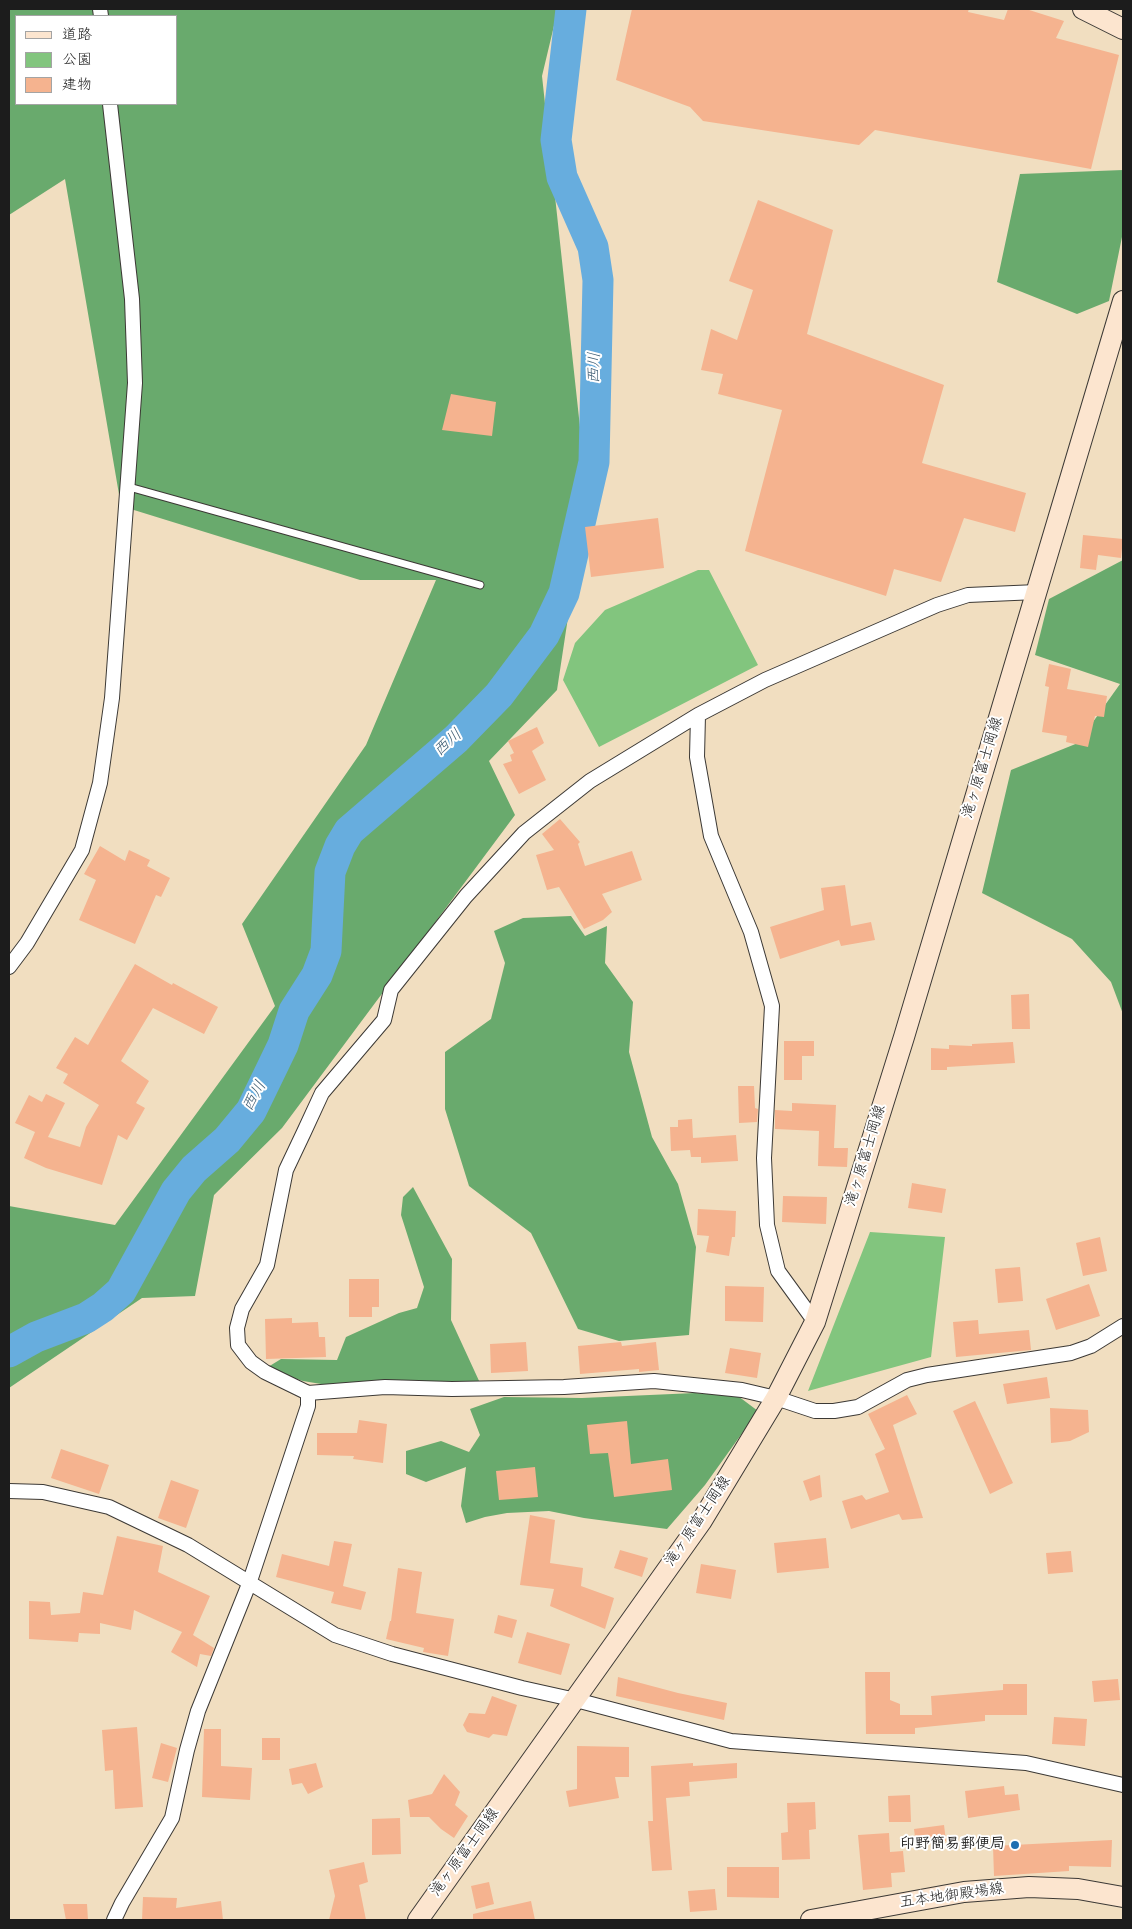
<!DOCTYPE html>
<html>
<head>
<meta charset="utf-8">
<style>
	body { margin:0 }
	#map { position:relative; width:1132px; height:1929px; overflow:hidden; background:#f1dec0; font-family:Kalam,"Klee One",sans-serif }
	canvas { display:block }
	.frame { position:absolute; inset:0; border:10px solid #1c1c1c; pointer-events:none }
	.legend { position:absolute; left:15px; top:15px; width:162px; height:90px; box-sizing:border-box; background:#fff; border:1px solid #a4a4a4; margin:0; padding:6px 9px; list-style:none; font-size:15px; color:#1c1c1c }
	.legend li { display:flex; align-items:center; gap:10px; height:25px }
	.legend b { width:25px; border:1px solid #a4a4a4 }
</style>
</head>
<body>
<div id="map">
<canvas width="1132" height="1929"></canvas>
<div class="frame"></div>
<ul class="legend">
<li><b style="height:6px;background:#fce5cf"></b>道路</li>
<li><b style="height:14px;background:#82c57e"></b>公園</li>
<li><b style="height:14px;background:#f5b38f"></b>建物</li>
</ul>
</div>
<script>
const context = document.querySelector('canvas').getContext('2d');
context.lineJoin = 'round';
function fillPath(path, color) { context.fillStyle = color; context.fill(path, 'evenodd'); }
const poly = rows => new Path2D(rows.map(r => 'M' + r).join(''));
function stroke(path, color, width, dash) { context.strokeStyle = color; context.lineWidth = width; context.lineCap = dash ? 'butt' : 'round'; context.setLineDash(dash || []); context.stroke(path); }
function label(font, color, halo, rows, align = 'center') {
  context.font = font + ' Kalam,"Klee One",sans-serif'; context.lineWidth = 4; context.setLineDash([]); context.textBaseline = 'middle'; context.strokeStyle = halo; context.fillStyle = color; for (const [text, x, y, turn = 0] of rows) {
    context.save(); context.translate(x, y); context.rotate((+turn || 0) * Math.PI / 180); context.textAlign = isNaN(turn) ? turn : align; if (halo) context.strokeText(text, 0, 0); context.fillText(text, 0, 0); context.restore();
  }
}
const green = poly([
	[698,570,709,570,758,665,599,747,563,680,575,643,605,610],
	[870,1232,945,1237,931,1357,808,1391]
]);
const forest = poly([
	[9,9,558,9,542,76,587,492,557,690,489,761,515,815,282,1128,214,1195,195,1296,142,1298,9,1388,9,1206,115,1225,275,1006,242,924,366,745,436,580,360,580,121,506,65,179,9,215],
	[16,16,176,16,176,104,16,104],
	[1123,170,1123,232,1109,301,1077,314,997,282,1020,174],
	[1123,560,1123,1014,1111,982,1072,939,982,893,1011,770,1078,743,1120,684,1035,655,1049,599],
	[571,916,585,936,607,926,605,963,633,1002,629,1052,652,1137,678,1184,696,1247,689,1335,619,1341,578,1329,531,1233,469,1186,445,1109,445,1052,491,1019,505,963,494,931,523,918],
	[413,1187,452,1259,451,1320,480,1383,339,1387,303,1381,278,1373,268,1367,281,1359,337,1360,346,1337,399,1313,417,1308,424,1287,401,1215,403,1197],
	[695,1393,738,1396,758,1411,705,1485,667,1529,584,1518,549,1511,507,1513,485,1517,466,1523,461,1506,466,1467,426,1482,406,1474,406,1451,441,1441,469,1452,480,1435,470,1409,504,1397,582,1398]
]);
const river = poly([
	[9,1352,36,1337,86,1318,103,1307,121,1291,176,1191,194,1169,227,1140,251,1111,269,1074,283,1045,294,1011,317,975,326,951,330,872,340,846,349,831,456,739,499,695,544,635,564,593,594,462,598,280,593,247,562,177,556,140,571,9]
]);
const building = poly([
	[632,9,969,9,968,12,1004,20,1008,9,1026,9,1064,21,1056,38,1119,55,1091,169,875,130,859,145,703,121,690,107,616,80],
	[758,200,833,230,807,334,944,385,922,463,1026,493,1015,532,964,518,941,582,894,569,886,596,745,551,782,410,718,394,723,374,701,370,711,329,737,340,753,290,729,281],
	[451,394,496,402,492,436,442,430],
	[658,518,664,568,591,577,585,527],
	[1083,535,1123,539,1121,558,1098,555,1096,570,1080,568],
	[1049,664,1071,669,1067,689,1107,696,1104,717,1095,716,1088,747,1066,742,1067,736,1042,732,1049,687,1045,686],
	[537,727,544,743,532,751,546,780,519,794,503,764,512,761,510,755,514,753,508,741],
	[560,819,580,842,578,844,585,866,632,851,642,880,602,894,612,912,603,920,584,929,559,887,547,890,536,855,554,850,542,834],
	[100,846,125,861,129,850,150,860,147,866,170,878,161,897,156,895,135,944,79,920,96,880,84,874],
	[845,885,851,926,871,922,875,940,841,946,839,940,780,959,770,927,824,910,821,888],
	[135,964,172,985,173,983,218,1007,204,1034,153,1008,121,1061,149,1081,136,1103,145,1108,127,1140,118,1135,102,1185,46,1168,24,1158,35,1132,15,1123,29,1095,42,1102,46,1094,65,1103,48,1137,80,1147,86,1127,99,1105,63,1083,68,1074,56,1068,75,1037,88,1045],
	[1029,994,1030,1029,1012,1029,1011,995],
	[784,1041,814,1041,814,1056,802,1056,802,1080,784,1080],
	[1013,1042,1015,1063,947,1067,947,1070,931,1070,931,1048,949,1049,949,1045,972,1046,972,1044],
	[738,1086,754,1086,755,1108,758,1109,757,1122,739,1123],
	[792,1103,836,1105,834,1148,848,1148,847,1167,818,1166,819,1131,775,1129,775,1110,792,1111],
	[692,1119,693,1138,736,1135,738,1161,701,1163,701,1157,691,1157,690,1150,671,1151,670,1127,678,1127,678,1120],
	[912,1183,946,1189,942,1213,908,1208],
	[783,1196,827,1197,826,1224,782,1222],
	[698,1209,736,1211,735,1237,732,1237,729,1256,706,1252,709,1236,697,1235],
	[1100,1237,1107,1271,1083,1276,1076,1243],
	[1020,1267,1023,1301,998,1303,995,1269],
	[349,1279,379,1279,379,1307,372,1307,372,1317,349,1317],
	[1089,1284,1100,1316,1056,1330,1046,1299],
	[725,1286,764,1287,763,1322,725,1321],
	[292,1318,292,1323,318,1322,319,1337,325,1337,326,1357,266,1359,265,1319],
	[978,1320,979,1334,1029,1330,1031,1350,956,1357,953,1322],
	[526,1342,528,1371,491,1373,490,1344],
	[621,1342,622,1346,656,1342,659,1370,639,1372,639,1369,580,1374,578,1346],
	[730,1348,761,1353,757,1378,725,1373],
	[1047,1377,1050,1398,1007,1404,1003,1384],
	[907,1395,917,1414,893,1425,923,1518,902,1520,899,1514,851,1529,842,1501,862,1495,866,1500,889,1492,875,1454,885,1449,868,1414],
	[975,1401,1013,1483,990,1494,953,1411],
	[1050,1408,1088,1410,1089,1432,1070,1441,1051,1443],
	[359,1420,387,1424,383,1463,353,1459,354,1456,317,1455,317,1433,357,1433],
	[627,1421,631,1464,668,1459,672,1490,614,1497,608,1453,590,1454,587,1425],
	[61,1449,109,1465,99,1494,51,1478],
	[535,1467,538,1497,499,1500,496,1471],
	[820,1475,822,1497,810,1501,803,1481],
	[171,1480,199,1490,186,1528,158,1518],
	[530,1515,555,1520,550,1563,583,1568,581,1586,614,1598,605,1629,550,1606,554,1589,520,1585],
	[117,1536,163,1546,158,1572,210,1596,193,1635,214,1648,211,1656,200,1654,197,1667,171,1652,182,1632,134,1610,131,1630,100,1623,100,1634,79,1633,78,1642,29,1639,29,1601,50,1602,51,1615,80,1613,83,1592,103,1595],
	[826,1538,829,1568,777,1573,774,1543],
	[334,1541,352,1544,343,1586,366,1592,361,1610,331,1603,334,1592,276,1577,282,1554,329,1566],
	[620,1550,648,1558,642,1577,614,1568],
	[1071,1551,1073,1572,1048,1574,1046,1553],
	[701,1564,736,1570,731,1599,696,1593],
	[398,1568,422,1572,416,1613,454,1619,448,1656,423,1652,424,1648,386,1639,390,1621,391,1621],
	[498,1615,517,1620,512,1638,494,1633],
	[527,1632,570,1644,561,1675,518,1663],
	[865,1672,890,1672,890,1700,900,1704,900,1715,932,1715,931,1696,1003,1690,1003,1684,1027,1684,1027,1715,985,1715,985,1721,915,1728,915,1734,866,1734],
	[618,1677,678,1693,727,1703,724,1720,616,1696],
	[1118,1679,1120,1700,1094,1702,1092,1681],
	[492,1696,517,1705,507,1736,493,1734,489,1738,467,1732,463,1725,469,1713,485,1714],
	[1054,1717,1087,1719,1085,1746,1052,1744],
	[137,1727,143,1807,115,1809,113,1770,105,1771,102,1730],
	[204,1729,221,1729,221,1766,252,1768,250,1800,202,1797],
	[262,1738,280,1738,280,1760,262,1760],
	[161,1743,177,1748,168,1782,152,1778],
	[577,1746,629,1747,629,1777,615,1777,619,1798,569,1807,566,1791,577,1789],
	[316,1763,323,1787,308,1794,302,1783,292,1785,289,1769],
	[693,1763,693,1766,737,1763,737,1778,689,1782,690,1796,666,1798,672,1870,652,1871,648,1821,653,1821,651,1766],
	[444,1774,460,1792,455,1805,468,1816,454,1838,441,1829,429,1817,410,1817,408,1800,432,1794],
	[1004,1786,1005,1795,1018,1794,1020,1810,968,1818,965,1791],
	[910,1795,911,1822,889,1822,888,1796],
	[815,1802,816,1829,809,1830,810,1859,782,1860,781,1833,788,1832,787,1803],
	[400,1818,401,1854,372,1855,372,1819],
	[944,1825,946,1841,916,1845,914,1829],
	[889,1833,890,1852,903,1851,905,1872,891,1873,892,1887,863,1890,858,1835],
	[1112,1840,1111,1867,1069,1866,1069,1871,994,1876,993,1846],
	[364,1862,368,1882,359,1885,366,1920,329,1920,335,1896,329,1870],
	[727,1867,779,1867,779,1898,727,1897],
	[489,1882,494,1904,476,1909,471,1886],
	[715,1889,717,1910,690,1912,688,1891],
	[143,1897,177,1898,176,1908,221,1901,223,1920,142,1920],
	[531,1901,535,1920,473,1920,473,1914],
	[63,1904,87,1904,88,1920,66,1920]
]);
const lane = poly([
	[129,487,480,585]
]);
const street = poly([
	[100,9,101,16],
	[698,715,697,757,711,836,751,932,772,1006,764,1158,767,1225,778,1271,815,1322],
	[9,967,27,943,82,850,100,783,112,698,135,383,132,299,110,104],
	[308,1393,385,1387,452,1389,564,1387,654,1381,742,1390,776,1398,815,1411,834,1411,858,1407,907,1380,927,1375,1071,1353,1091,1346,1123,1326],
	[9,1491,43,1492,109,1507,188,1545,335,1635,392,1654,522,1688,576,1700,731,1741,1026,1763,1123,1785],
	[114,1920,122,1903,172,1818,187,1750,198,1711,249,1584,308,1406,308,1393,265,1372,251,1362,238,1345,237,1328,242,1309,267,1265,286,1170,304,1132,322,1093,384,1020,391,990,466,896,524,833,590,781,698,715,765,680,937,605,968,595,1037,592]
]);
const secondary = poly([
	[1083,9,1123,29],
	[418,1920,701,1522,776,1398,815,1322,904,1037,1123,301],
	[811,1920,964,1892,1029,1887,1078,1889,1123,1897]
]);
const markers = [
	[1015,1845,5,"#1f6fb2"]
];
const streetNames = [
	["滝ヶ原富士岡線",984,768,-73],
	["滝ヶ原富士岡線",867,1156,-73],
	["滝ヶ原富士岡線",699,1522,-56],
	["滝ヶ原富士岡線",466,1853,-54],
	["五本地御殿場線",952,1897,-8]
];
const poiNames = [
	["印野簡易郵便局",1005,1845]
];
const waterNames = [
	["西川",596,368,-89],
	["西川",449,744,-42],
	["西川",256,1097,-61]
];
fillPath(green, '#82c57e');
fillPath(forest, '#69aa6d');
stroke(river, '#67adde', 31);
fillPath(building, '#f5b38f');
stroke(lane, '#3c3935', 9);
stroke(street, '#3c3935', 16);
stroke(secondary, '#3c3935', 22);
stroke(lane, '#fff', 7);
stroke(street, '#fff', 14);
stroke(secondary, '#fce5cf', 20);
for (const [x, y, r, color] of markers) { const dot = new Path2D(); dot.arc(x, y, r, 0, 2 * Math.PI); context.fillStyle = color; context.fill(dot); stroke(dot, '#fff', 2); }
label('15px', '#1c1c1c', '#fff', streetNames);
label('bold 15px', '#1c1c1c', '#fff', poiNames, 'right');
label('italic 16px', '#3e5d73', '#fff', waterNames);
</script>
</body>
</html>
